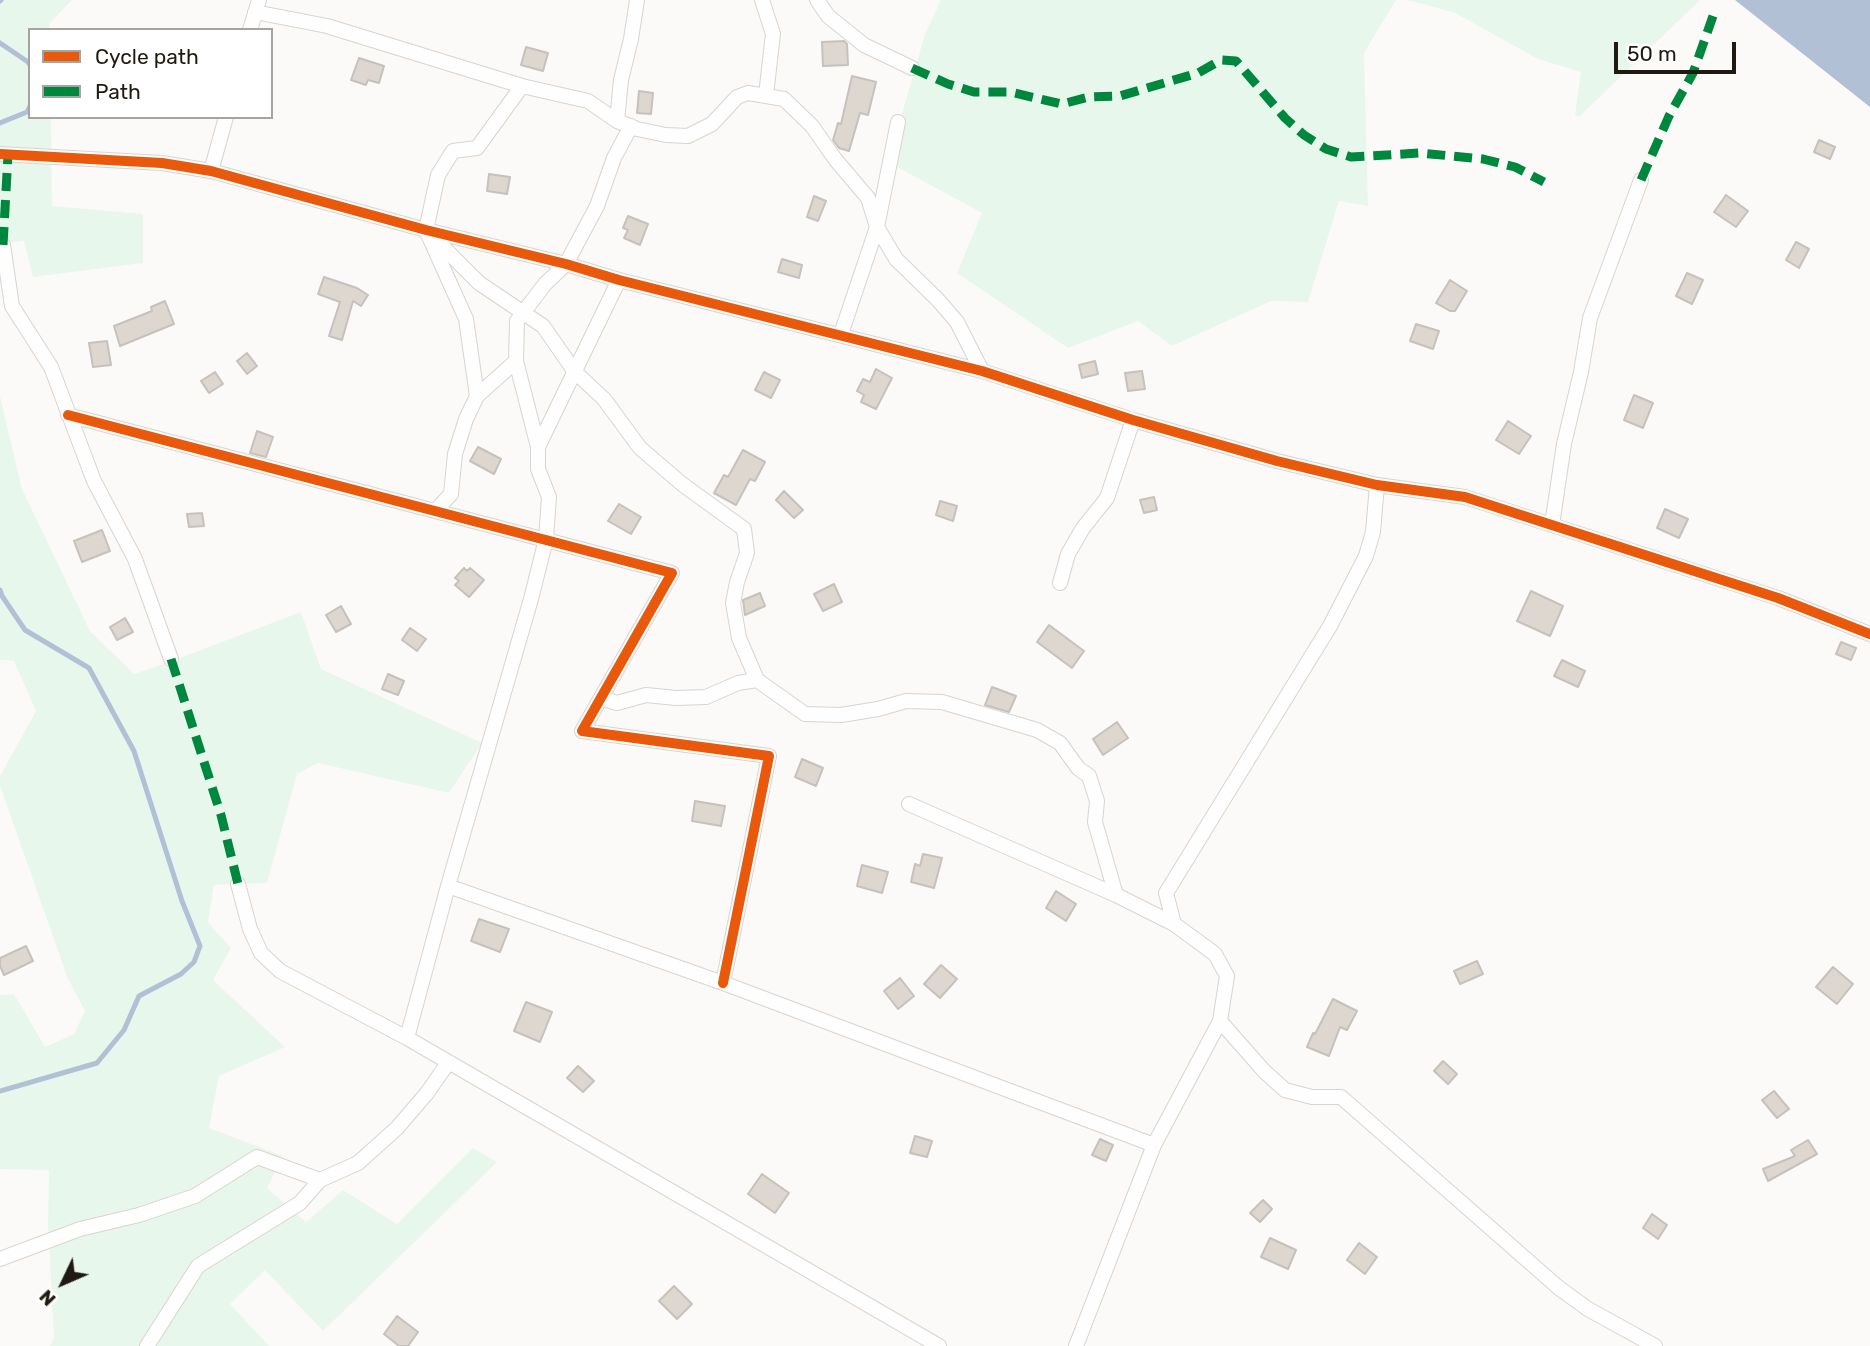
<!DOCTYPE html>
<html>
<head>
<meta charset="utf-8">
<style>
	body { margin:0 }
	#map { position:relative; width:1870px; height:1346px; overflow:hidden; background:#fcfaf8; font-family:Rubik,sans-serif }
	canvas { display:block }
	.legend { position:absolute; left:28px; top:28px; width:245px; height:91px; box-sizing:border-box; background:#fff; border:2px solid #a6a3a0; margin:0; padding:9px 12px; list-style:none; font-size:21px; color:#201911 }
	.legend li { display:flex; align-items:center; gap:14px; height:35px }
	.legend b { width:35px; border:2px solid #a6a3a0 }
	.north { position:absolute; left:28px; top:1248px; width:70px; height:70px; -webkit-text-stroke:5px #fff; paint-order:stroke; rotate:226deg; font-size:19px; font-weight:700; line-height:28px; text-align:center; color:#201911 }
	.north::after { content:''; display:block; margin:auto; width:24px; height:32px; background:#201911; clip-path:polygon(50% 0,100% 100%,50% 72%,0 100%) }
	.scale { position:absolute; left:1614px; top:42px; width:122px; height:32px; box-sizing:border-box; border:4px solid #201911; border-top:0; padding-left:9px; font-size:21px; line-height:24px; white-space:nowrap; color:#201911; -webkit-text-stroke:5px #fff; paint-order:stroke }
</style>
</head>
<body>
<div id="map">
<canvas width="1870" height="1346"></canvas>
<ul class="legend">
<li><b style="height:9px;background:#e8590c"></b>Cycle path</li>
<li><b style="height:9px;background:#00873e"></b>Path</li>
</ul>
<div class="north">N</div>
<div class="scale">50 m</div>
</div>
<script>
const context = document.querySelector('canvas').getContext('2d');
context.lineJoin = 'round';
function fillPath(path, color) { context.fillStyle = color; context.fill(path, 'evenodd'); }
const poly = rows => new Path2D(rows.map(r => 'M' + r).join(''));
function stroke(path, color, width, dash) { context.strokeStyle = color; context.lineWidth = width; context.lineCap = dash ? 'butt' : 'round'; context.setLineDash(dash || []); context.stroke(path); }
const green = poly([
	[0,0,72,0,49,24,49,30,30,30,30,117,51,117,52,206,143,214,143,263,33,277,24,241,0,244],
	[941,0,1396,0,1364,53,1368,206,1339,201,1308,302,1271,301,1172,346,1138,321,1068,348,957,273,982,213,888,162,925,34],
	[1408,0,1700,0,1579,117,1575,115,1581,72,1538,59,1455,13],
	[0,396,22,489,90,631,134,674,169,662,301,612,321,669,482,743,449,793,318,763,297,774,267,883,214,885,208,922,231,948,213,980,285,1047,219,1076,209,1128,283,1156,267,1188,306,1222,343,1190,397,1224,473,1148,497,1162,323,1331,265,1270,230,1304,269,1346,50,1346,54,1338,48,1225,49,1170,0,1169,0,995,14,994,45,1047,74,1034,85,1011,68,979,0,786,0,776,36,711,14,661,0,660]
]);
const water = poly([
	[1735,0,1870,0,1870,107]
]);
const stream = poly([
	[0,1,1,0],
	[0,43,28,62,30,65],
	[0,123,27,112,30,106],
	[0,590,2,596,25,630,89,668,134,751,182,901,200,946,194,962,181,974,139,996,124,1030,97,1063,0,1091]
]);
const building = poly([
	[844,41,847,44,848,65,823,66,822,42,844,41],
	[526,47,548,53,543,71,521,65,526,47],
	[359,58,384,66,379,83,368,80,366,85,351,80,359,58],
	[852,76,876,82,868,115,860,113,849,151,839,148,833,140,838,123,841,124,852,76],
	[639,91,653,93,651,114,637,113,639,91],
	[1819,140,1835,147,1830,159,1814,152,1819,140],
	[489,174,510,177,507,194,487,191,489,174],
	[1726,195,1748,211,1736,227,1714,212,1726,195],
	[814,196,826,201,818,221,807,217,814,196],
	[628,216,648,224,640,245,624,238,628,230,623,228,628,216],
	[1796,242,1809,249,1799,268,1786,260,1796,242],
	[782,259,802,265,799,278,778,272,782,259],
	[1687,273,1703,280,1692,304,1676,296,1687,273],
	[324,277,357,288,368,295,361,306,353,301,342,340,329,336,340,302,318,294,324,277],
	[1450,280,1467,291,1455,311,1450,311,1436,303,1450,280],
	[165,301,174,324,120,346,114,326,152,311,151,307,165,301],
	[1416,324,1439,331,1433,349,1410,341,1416,324],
	[107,341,111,365,93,367,89,343,107,341],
	[247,353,257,366,247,374,237,361,247,353],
	[1095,361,1098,374,1082,378,1079,365,1095,361],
	[876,369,892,378,876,409,861,402,864,395,857,391,863,379,870,382,876,369],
	[1142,371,1145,389,1128,391,1125,373,1142,371],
	[215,372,223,384,209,393,201,381,215,372],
	[764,372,780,380,771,398,755,390,764,372],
	[1634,395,1653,403,1643,428,1624,420,1634,395],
	[1508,421,1531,436,1519,454,1496,440,1508,421],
	[257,431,273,437,266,457,250,453,257,431],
	[478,447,501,459,494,474,470,461,478,447],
	[743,450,765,462,755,481,750,479,736,505,714,493,724,475,728,477,743,450],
	[784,491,803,510,794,518,776,500,784,491],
	[1154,497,1157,510,1144,513,1140,500,1154,497],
	[940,501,957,506,953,521,936,515,940,501],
	[619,504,641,517,631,534,608,521,619,504],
	[1665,509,1688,519,1679,538,1657,528,1665,509],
	[202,513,204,526,189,527,187,514,202,513],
	[102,530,110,551,82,562,74,541,102,530],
	[464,568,467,571,470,568,484,580,469,597,455,585,459,581,455,578,464,568],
	[834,584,842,602,823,611,814,594,834,584],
	[1531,591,1563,606,1550,636,1517,621,1531,591],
	[760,593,765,606,745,615,743,600,760,593],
	[341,606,351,624,336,632,326,615,341,606],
	[125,618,133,632,117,640,110,627,125,618],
	[1049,625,1084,651,1072,668,1037,642,1049,625],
	[410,628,426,639,417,651,402,640,410,628],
	[1841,642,1856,648,1851,660,1836,654,1841,642],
	[1562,660,1585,671,1578,687,1554,676,1562,660],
	[388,674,404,681,398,695,382,689,388,674],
	[992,687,1016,696,1009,712,985,705,992,687],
	[1117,722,1128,738,1103,755,1093,739,1117,722],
	[802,759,823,768,816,786,795,777,802,759],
	[695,801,725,806,721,826,692,821,695,801],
	[923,854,942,858,934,888,911,882,915,864,920,866,923,854],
	[862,865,888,872,882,893,857,886,862,865],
	[1056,891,1076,904,1066,921,1046,908,1056,891],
	[479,919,509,929,500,952,471,941,479,919],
	[26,946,33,961,4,975,0,966,0,958,26,946],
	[1477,961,1483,974,1460,984,1454,971,1477,961],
	[941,965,957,979,940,998,924,984,941,965],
	[1833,967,1853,984,1837,1004,1816,987,1833,967],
	[900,978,914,996,898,1009,884,991,900,978],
	[1333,999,1357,1011,1347,1030,1340,1027,1329,1056,1307,1047,1313,1033,1315,1034,1333,999],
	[526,1002,552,1012,540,1042,514,1031,526,1002],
	[1443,1061,1457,1074,1448,1084,1434,1071,1443,1061],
	[578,1066,594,1081,583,1092,567,1078,578,1066],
	[1774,1091,1789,1109,1777,1118,1762,1100,1774,1091],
	[915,1136,932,1141,927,1157,910,1153,915,1136],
	[1100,1139,1113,1145,1106,1161,1092,1155,1100,1139],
	[1808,1140,1817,1154,1768,1181,1763,1169,1795,1156,1791,1150,1808,1140],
	[762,1174,789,1193,775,1213,748,1194,762,1174],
	[1263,1200,1272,1209,1260,1222,1250,1213,1263,1200],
	[1652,1214,1667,1225,1658,1239,1643,1228,1652,1214],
	[1270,1238,1296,1250,1288,1269,1261,1257,1270,1238],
	[1359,1243,1377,1257,1365,1274,1347,1260,1359,1243],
	[674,1286,692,1304,677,1319,659,1301,674,1286],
	[397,1316,418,1332,408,1346,399,1346,384,1334,397,1316]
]);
const minor = poly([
	[762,0,773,34,766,95],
	[817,0,828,16,864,45,912,68],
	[255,12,327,26,522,86],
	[250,30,259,0],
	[617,121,621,80,631,39,637,0],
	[0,154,162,163,211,171,426,230,566,264,619,280,982,371,1133,420,1277,461,1377,485,1465,497,1778,598,1870,634],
	[211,171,226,117],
	[432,236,479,283,543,326,575,372,604,399,640,448,682,484,744,529,747,553,737,582,733,603,739,638,757,680],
	[3,245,12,306,51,367,94,481,135,559,171,659],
	[841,334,877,227,898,122],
	[477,396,516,361],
	[68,415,672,573,582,731,769,756,723,983],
	[538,447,516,361,517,321,545,284,566,264,597,206,614,158,631,126],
	[437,509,451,494,455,454,466,419,477,396,466,319,426,230,438,175,453,151,477,148,522,86,588,101,617,121,637,129,666,135,688,136,712,124,737,97,748,93,784,99,812,126,835,159,868,198,877,227,896,259,938,300,957,322,982,371],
	[1552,525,1564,444,1581,372,1590,318,1641,180],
	[1060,583,1068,554,1083,528,1107,498,1133,420],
	[601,698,617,703,646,695,676,698,706,697,738,683,757,680,805,714,841,715,878,709,906,701,942,702,1037,730,1060,743,1078,768,1089,776,1097,801,1095,822,1116,895],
	[909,804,1116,895,1174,924],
	[238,884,250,929,261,953,280,971,407,1038,939,1346],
	[448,886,723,983,1154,1145],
	[1220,1021,1264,1071,1285,1090,1312,1097,1341,1097,1559,1288,1588,1309,1655,1346],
	[407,1038,448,886,531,599,546,539,549,497,538,469,538,447,619,280],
	[0,1259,80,1229,139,1215,195,1196,257,1157,320,1180,358,1163,397,1128,427,1093,448,1063],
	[147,1346,198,1266,300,1203,320,1180],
	[1076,1346,1154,1145,1220,1021,1227,976,1215,954,1174,924,1166,893,1330,626,1366,556,1373,532,1377,485]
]);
const quiet = poly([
	[912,68,948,84,974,92,1010,92,1062,104,1089,97,1120,96,1198,73,1221,60,1236,61,1285,118,1304,135,1326,149,1351,157,1420,153,1483,159,1515,167,1544,182],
	[1641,180,1669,116,1693,73,1713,16],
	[3,245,8,155],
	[171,659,221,815,238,884]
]);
const cycleway = poly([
	[0,154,162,163,211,171,426,230,566,264,619,280,982,371,1133,420,1277,461,1377,485,1465,497,1778,598,1870,634],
	[68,415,672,573,582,731,769,756,723,983]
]);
fillPath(green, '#e8f7ec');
fillPath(water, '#b2c0d6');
stroke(stream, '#b2c0d6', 5);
fillPath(building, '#ddd7d0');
stroke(building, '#c6c1bc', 2);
stroke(minor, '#d8d4cf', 16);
stroke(minor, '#fffefe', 14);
stroke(quiet, '#00873e', 9, [18, 9]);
stroke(cycleway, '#e8590c', 10);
</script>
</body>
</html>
